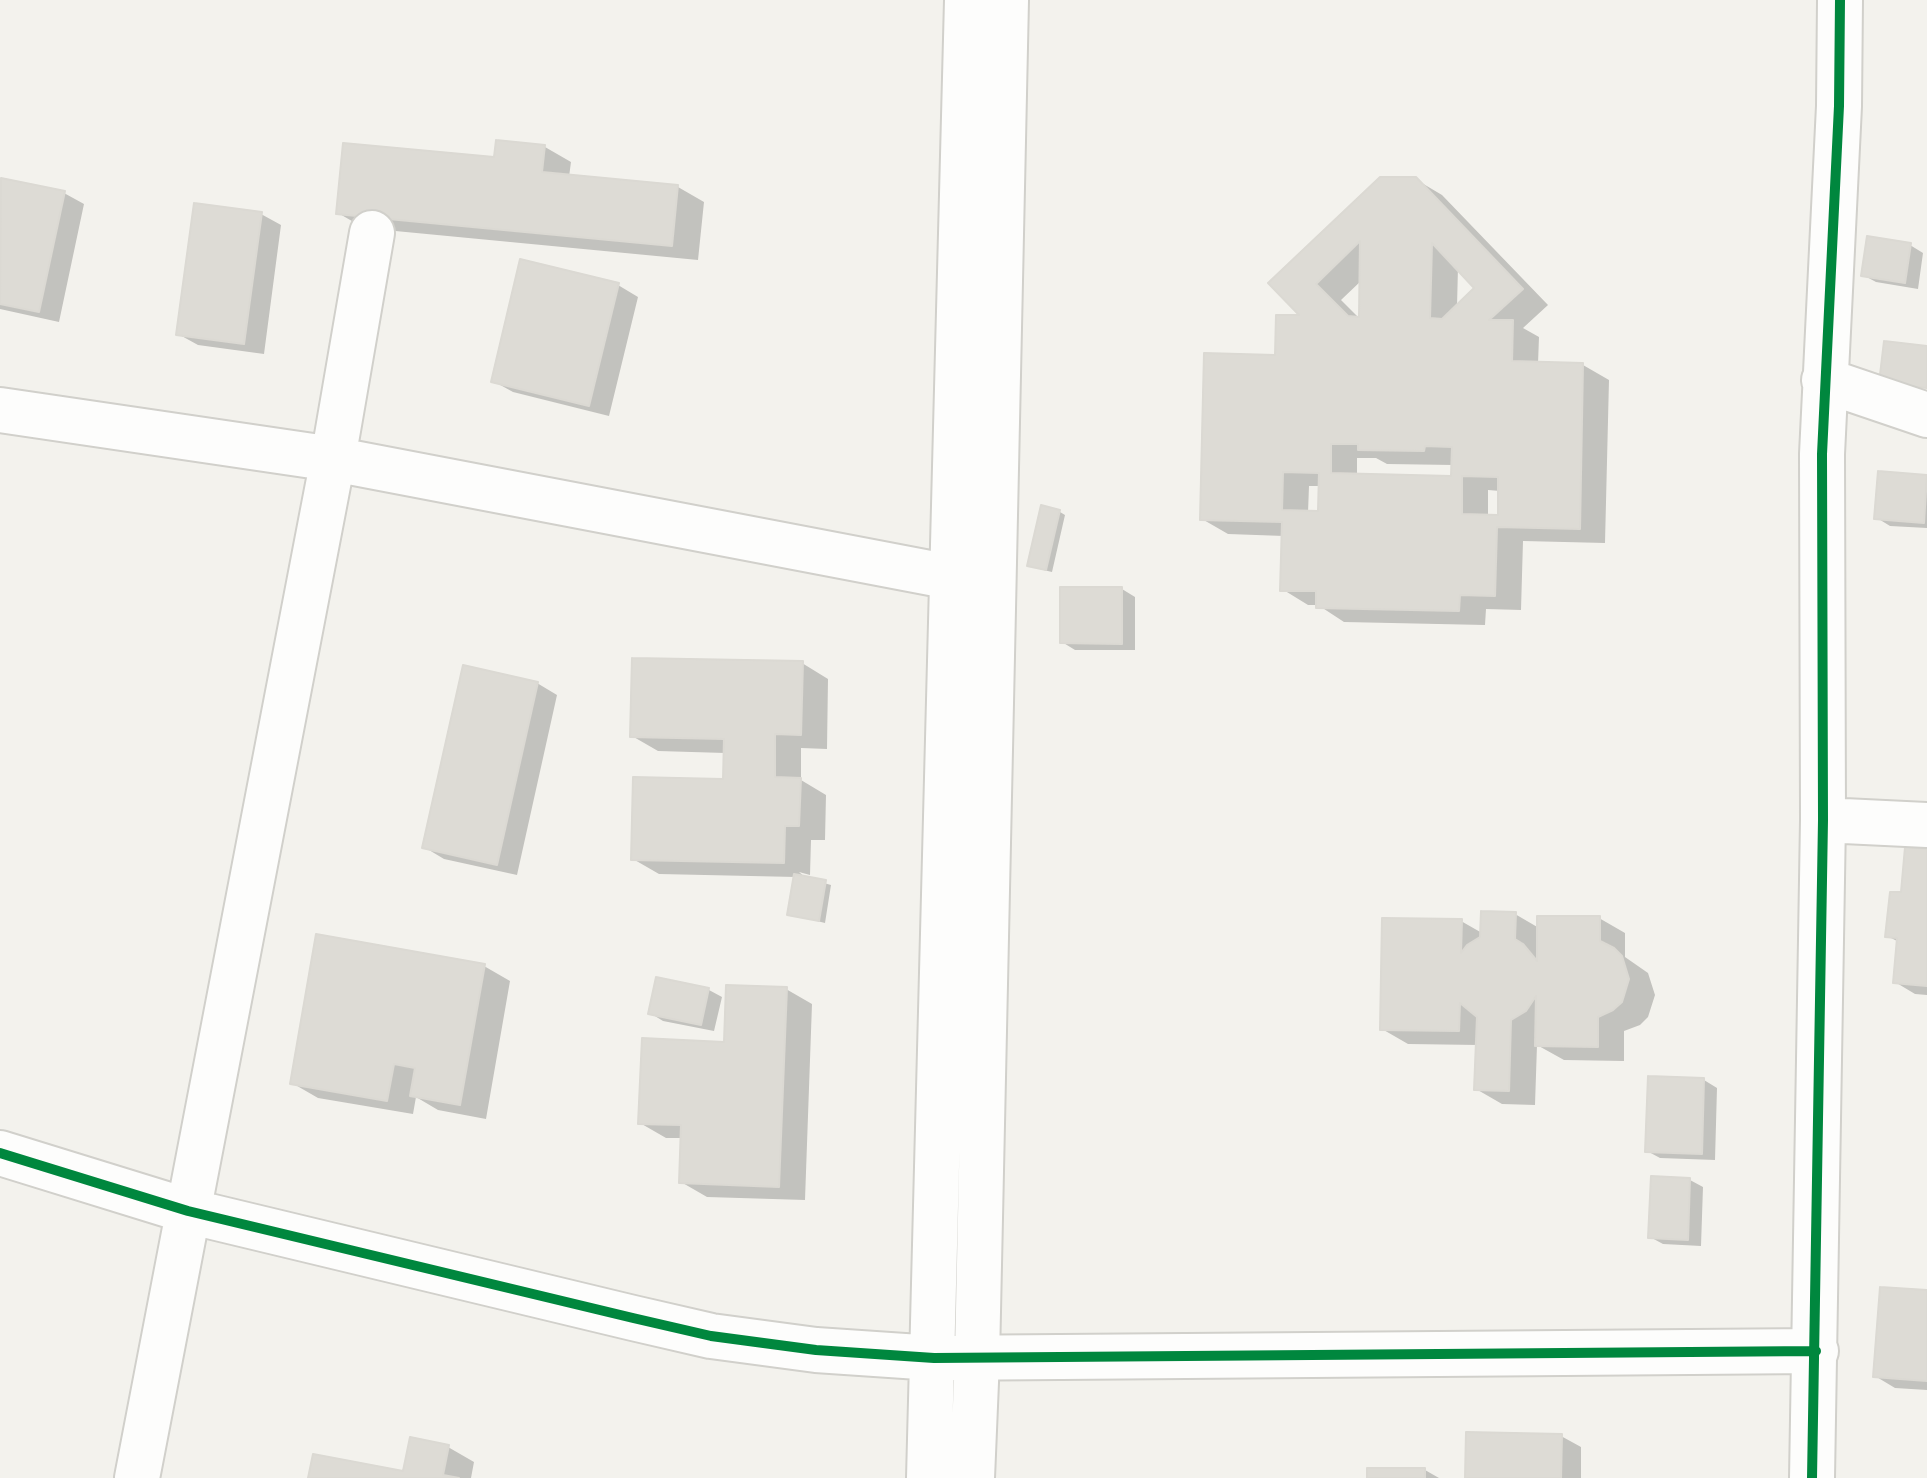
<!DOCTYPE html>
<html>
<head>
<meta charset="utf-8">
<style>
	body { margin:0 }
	canvas { display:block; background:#f3f2ed }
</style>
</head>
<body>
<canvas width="1927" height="1478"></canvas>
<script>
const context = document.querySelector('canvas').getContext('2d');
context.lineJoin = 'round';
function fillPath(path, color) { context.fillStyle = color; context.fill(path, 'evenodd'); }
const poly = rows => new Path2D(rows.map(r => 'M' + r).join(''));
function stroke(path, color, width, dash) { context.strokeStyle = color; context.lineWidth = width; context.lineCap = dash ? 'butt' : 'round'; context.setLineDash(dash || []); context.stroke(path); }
const shadow = poly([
	[545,147,571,162,569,177,678,187,704,202,698,260,364,228,338,213,496,159],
	[1415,179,1442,195,1548,305,1523,328,1539,337,1538,364,1583,365,1609,380,1605,543,1523,541,1521,610,1486,609,1485,625,1344,622,1318,605,1308,605,1282,589,1284,536,1228,534,1202,519,1276,357,1304,317,1270,283],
	[1458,267,1477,288,1457,307],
	[1362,280,1361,320,1341,300],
	[1357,458,1376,458,1387,464,1453,465,1453,478,1357,476],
	[1309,486,1321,486,1320,513,1308,513],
	[1488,490,1500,491,1500,517,1488,517],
	[2,180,64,193,84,204,59,322,0,309,0,192],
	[261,214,281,225,264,354,198,345,178,334],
	[1910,245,1923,253,1918,289,1876,282,1863,275],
	[618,285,638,297,609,416,513,392,493,381],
	[1927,477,1927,528,1890,526,1877,518],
	[1060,512,1065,515,1052,572,1035,568,1029,564],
	[1122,589,1135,597,1135,650,1075,650,1062,642],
	[802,663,828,679,827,749,801,748,801,780,826,795,825,840,811,840,810,875,799,872,806,878,831,885,825,923,789,914,796,877,659,874,633,859,724,781,725,753,658,751,632,736],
	[537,683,557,695,517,875,444,859,424,847],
	[1927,851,1927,995,1915,994,1895,982,1899,942,1887,936,1903,894],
	[1515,914,1539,928,1599,918,1625,933,1625,957,1648,973,1655,995,1648,1017,1640,1025,1624,1031,1624,1061,1564,1060,1537,1045,1535,1105,1502,1104,1476,1089,1478,1045,1408,1044,1382,1029,1461,921,1482,933],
	[484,966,510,981,486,1119,438,1110,416,1097,413,1114,318,1098,292,1083],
	[786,989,812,1004,805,1200,707,1197,681,1182,682,1138,666,1138,640,1123],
	[709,990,722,997,714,1031,663,1021,650,1013],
	[1704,1080,1717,1088,1715,1160,1660,1158,1647,1151],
	[1690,1180,1703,1187,1701,1246,1663,1244,1650,1237],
	[1927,1292,1927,1390,1895,1388,1875,1376],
	[1561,1436,1581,1447,1581,1478,1467,1478],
	[448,1447,474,1462,471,1478,310,1478,405,1474],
	[1425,1470,1439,1478,1369,1478]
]);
const building = poly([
	[496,140,545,145,542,172,678,185,672,246,336,214,343,143,494,157,496,140],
	[1380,177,1416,177,1523,289,1489,320,1513,320,1512,361,1583,363,1580,529,1497,527,1495,596,1460,595,1459,611,1316,608,1316,591,1280,591,1282,522,1200,520,1204,353,1275,355,1276,315,1299,315,1268,283,1380,177],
	[1360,241,1359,317,1348,316,1316,284,1360,241],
	[1432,243,1474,288,1442,319,1430,318,1432,243],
	[1331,444,1358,444,1358,450,1424,451,1425,446,1452,447,1451,476,1331,473,1331,444],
	[1283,472,1319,473,1318,511,1282,510,1283,472],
	[1462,476,1498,477,1498,515,1462,514,1462,476],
	[1,178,65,191,39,312,0,304,1,178],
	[194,203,262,212,244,344,176,335,194,203],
	[1867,236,1911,243,1905,283,1861,276,1867,236],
	[520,259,619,283,589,406,491,382,520,259],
	[1884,341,1927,346,1927,388,1879,383,1884,341],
	[1878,471,1927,475,1924,523,1874,519,1878,471],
	[1041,505,1060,510,1046,570,1027,566,1041,505],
	[1060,587,1122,587,1122,644,1060,643,1060,587],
	[632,658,803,661,801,735,775,734,775,777,801,778,799,826,785,826,784,863,631,860,633,777,723,779,724,739,630,737,632,658],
	[463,665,538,682,497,865,422,848,463,665],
	[1905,847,1927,849,1927,986,1893,983,1897,938,1885,937,1890,892,1901,892,1905,847],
	[794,874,826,880,819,921,787,915,794,874],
	[1481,911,1516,912,1515,939,1523,944,1537,961,1537,916,1600,916,1600,941,1614,948,1622,956,1629,979,1622,1002,1613,1010,1598,1017,1598,1047,1535,1046,1536,996,1526,1011,1511,1020,1509,1091,1474,1090,1477,1017,1460,1003,1459,1031,1380,1030,1382,918,1462,919,1461,953,1467,945,1480,937,1481,911],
	[316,934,485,964,460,1105,410,1096,415,1068,394,1064,387,1101,290,1084,316,934],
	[656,977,709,988,701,1025,648,1014,656,977],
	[726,985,787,987,779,1187,679,1183,681,1125,638,1124,642,1038,724,1042,726,985],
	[1648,1076,1704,1078,1702,1154,1645,1152,1648,1076],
	[1651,1176,1690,1178,1688,1240,1648,1238,1651,1176],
	[1880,1287,1927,1290,1927,1381,1873,1377,1880,1287],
	[1466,1432,1562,1434,1561,1478,1465,1478,1466,1432],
	[410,1437,449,1445,443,1475,459,1478,308,1478,313,1454,403,1471,410,1437],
	[1367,1468,1425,1468,1425,1478,1367,1478,1367,1468]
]);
const minor = poly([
	[1824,380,1927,415],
	[0,410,333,459,951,577,979,577],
	[1823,820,1927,825],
	[0,1153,188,1211,633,1318,711,1336,816,1350,934,1358,1816,1351],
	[137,1478,333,459,372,233],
	[929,1478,967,0],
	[972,1478,977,1358,1006,0],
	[1812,1478,1823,820,1822,454,1839,106,1840,0]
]);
const cycleway = poly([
	[0,1153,188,1211,633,1318,711,1336,816,1350,934,1358,1816,1351],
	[1812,1478,1823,820,1822,454,1839,106,1840,0]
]);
fillPath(shadow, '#0003');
fillPath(building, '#dddbd5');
stroke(building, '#dbd9d3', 2);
stroke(minor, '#d1d0cb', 48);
stroke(minor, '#fdfdfc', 44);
stroke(cycleway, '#00873e', 10);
</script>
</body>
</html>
